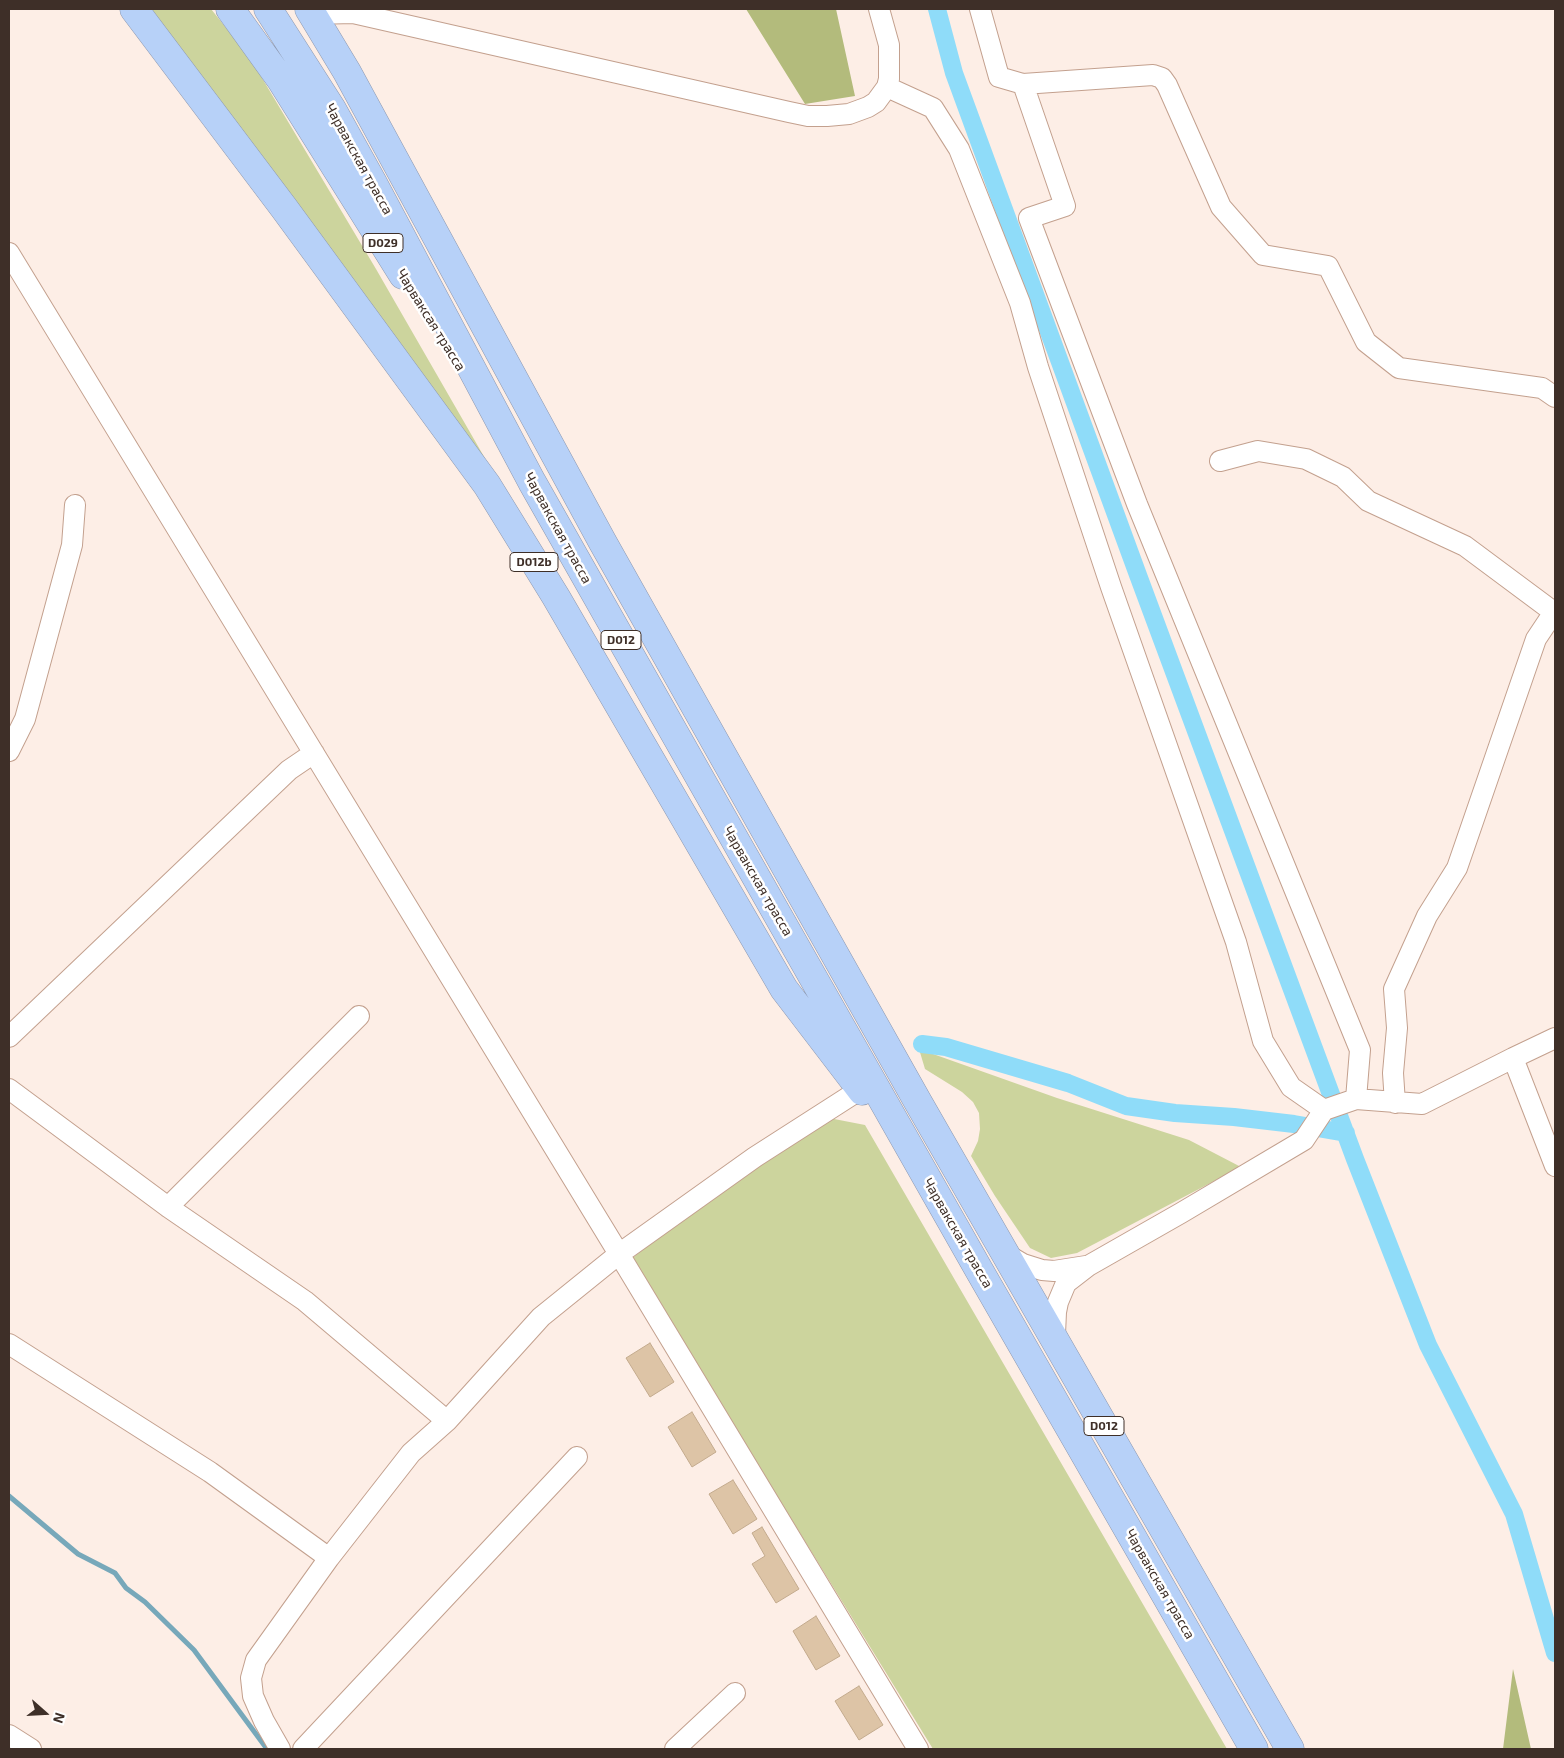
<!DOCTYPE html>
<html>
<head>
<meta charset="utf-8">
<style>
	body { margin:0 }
	#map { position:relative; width:1564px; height:1758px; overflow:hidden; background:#fdeee6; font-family:"Exo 2",sans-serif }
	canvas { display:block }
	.frame { position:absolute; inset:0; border:10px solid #3e2f28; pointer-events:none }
	.north { position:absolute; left:20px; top:1688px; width:50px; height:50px; -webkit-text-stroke:4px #fff; paint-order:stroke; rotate:109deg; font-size:14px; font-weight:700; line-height:20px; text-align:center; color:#3e2f28 }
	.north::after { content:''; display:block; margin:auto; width:18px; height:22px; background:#3e2f28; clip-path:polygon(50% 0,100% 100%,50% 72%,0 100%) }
</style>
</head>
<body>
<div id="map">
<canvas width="1564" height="1758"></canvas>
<div class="frame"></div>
<div class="north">N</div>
</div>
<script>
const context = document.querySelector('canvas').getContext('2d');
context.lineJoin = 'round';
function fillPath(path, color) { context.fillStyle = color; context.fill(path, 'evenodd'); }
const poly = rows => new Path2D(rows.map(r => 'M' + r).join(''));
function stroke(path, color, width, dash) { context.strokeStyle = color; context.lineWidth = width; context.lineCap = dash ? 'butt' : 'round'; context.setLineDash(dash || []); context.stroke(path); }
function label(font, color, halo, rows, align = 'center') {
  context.font = font + ' "Exo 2",sans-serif'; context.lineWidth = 5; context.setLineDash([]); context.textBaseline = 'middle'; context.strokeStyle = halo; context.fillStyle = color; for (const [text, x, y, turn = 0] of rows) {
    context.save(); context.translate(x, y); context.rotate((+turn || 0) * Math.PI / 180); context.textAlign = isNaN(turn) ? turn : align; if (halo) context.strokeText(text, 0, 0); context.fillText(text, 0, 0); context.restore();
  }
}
const green = poly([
	[150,9,211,9,243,49,259,73,376,269,490,467],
	[919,1049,1057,1098,1189,1140,1241,1167,1077,1253,1051,1258,1030,1248,995,1196,971,1156,978,1141,980,1129,979,1113,973,1102,962,1092,925,1069],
	[829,1118,865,1125,1227,1749,933,1749,631,1259,741,1173]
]);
const forest = poly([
	[746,9,836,9,855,96,805,104],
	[1513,1669,1531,1749,1503,1749]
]);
const stream = poly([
	[9,1496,78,1554,115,1573,126,1588,145,1602,194,1650,267,1749]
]);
const canal = poly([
	[937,9,954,73,1138,575,1355,1159,1428,1345,1514,1514,1555,1653],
	[922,1044,946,1047,1068,1083,1126,1106,1175,1113,1234,1117,1294,1124,1346,1133]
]);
const building = poly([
	[650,1343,674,1382,650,1397,626,1358,650,1343],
	[692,1412,716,1452,692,1467,668,1427,692,1412],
	[733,1480,757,1519,733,1534,709,1494,733,1480],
	[762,1527,799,1589,776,1603,752,1564,765,1556,752,1533,762,1527],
	[816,1616,840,1656,816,1670,793,1631,816,1616],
	[859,1686,883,1725,859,1740,835,1701,859,1686]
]);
const minor = poly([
	[980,9,999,77,1023,84,1153,75,1162,78,1167,85,1221,207,1263,255,1328,266,1366,342,1399,368,1542,388,1555,397],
	[313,14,353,13,789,112,808,116,827,116,849,114,868,107,876,102,887,87,889,79,889,45,879,9],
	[1023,84,1065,206,1029,218,1137,504,1360,1050,1356,1099],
	[887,87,933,108,959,149,1020,303,1038,367,1111,587,1236,942,1263,1041,1291,1087,1324,1110],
	[9,253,619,1254,918,1749],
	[1220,461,1258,451,1306,459,1343,477,1368,501,1465,546,1555,613],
	[9,751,25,719,72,545,75,505],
	[9,1037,289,770,314,753],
	[1513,1058,1555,1166],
	[9,1089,168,1207,305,1301,447,1421],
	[1395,1103,1393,1073,1397,1028,1394,989,1427,916,1457,868,1536,639,1554,612],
	[168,1207,359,1016],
	[1006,1254,1023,1264,1042,1270,1054,1271,1086,1266],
	[1057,1339,1055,1334,1056,1312,1058,1302,1066,1283,1088,1266,1181,1213,1304,1140,1324,1110,1356,1099,1422,1104,1513,1058,1555,1038],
	[9,1344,210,1472,329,1558],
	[9,1735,31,1749],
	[280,1749,264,1721,253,1696,251,1678,256,1660,329,1558,411,1453,447,1421,541,1317,619,1254,755,1157,861,1089],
	[303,1749,577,1457],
	[675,1749,735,1693]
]);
const highway = poly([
	[134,9,284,208,487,485,556,597,784,989,862,1091],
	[230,9,281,80,403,275],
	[268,9,332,109,373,183,532,482,979,1270,1254,1749],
	[309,9,347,72,602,541,918,1102,1290,1749]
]);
const shields = [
	[383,243,40],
	[534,562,48],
	[621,640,40],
	[1104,1426,40]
];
const shieldNames = [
	["D029",383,243],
	["D012b",534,562],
	["D012",621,640],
	["D012",1104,1426]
];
const streetNames = [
	["Чарвакская трасса",359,159,61],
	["Чарваксая трасса",431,320,58],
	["Чарвакская трасса",558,528,61],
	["Чарвакская трасса",758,881,60],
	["Чарвакская трасса",958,1233,60],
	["Чарвакская трасса",1160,1584,60]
];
fillPath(green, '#ccd49d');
fillPath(forest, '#b3bb7c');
stroke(stream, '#77a8ba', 5);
stroke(canal, '#8fdcf9', 18);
fillPath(building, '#ddc4a6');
stroke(building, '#c3aa8d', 1);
stroke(minor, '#c3a08e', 22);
stroke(highway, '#8d98af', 29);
stroke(minor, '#fff', 20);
stroke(highway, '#b7d1f8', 28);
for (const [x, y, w] of shields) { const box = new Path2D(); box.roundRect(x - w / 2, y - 9.5, w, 19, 4); context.fillStyle = '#fff'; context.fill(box); stroke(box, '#3e2f28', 1); }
label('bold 12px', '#3e2f28', null, shieldNames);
label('14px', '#3e2f28', '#fff', streetNames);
</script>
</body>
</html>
